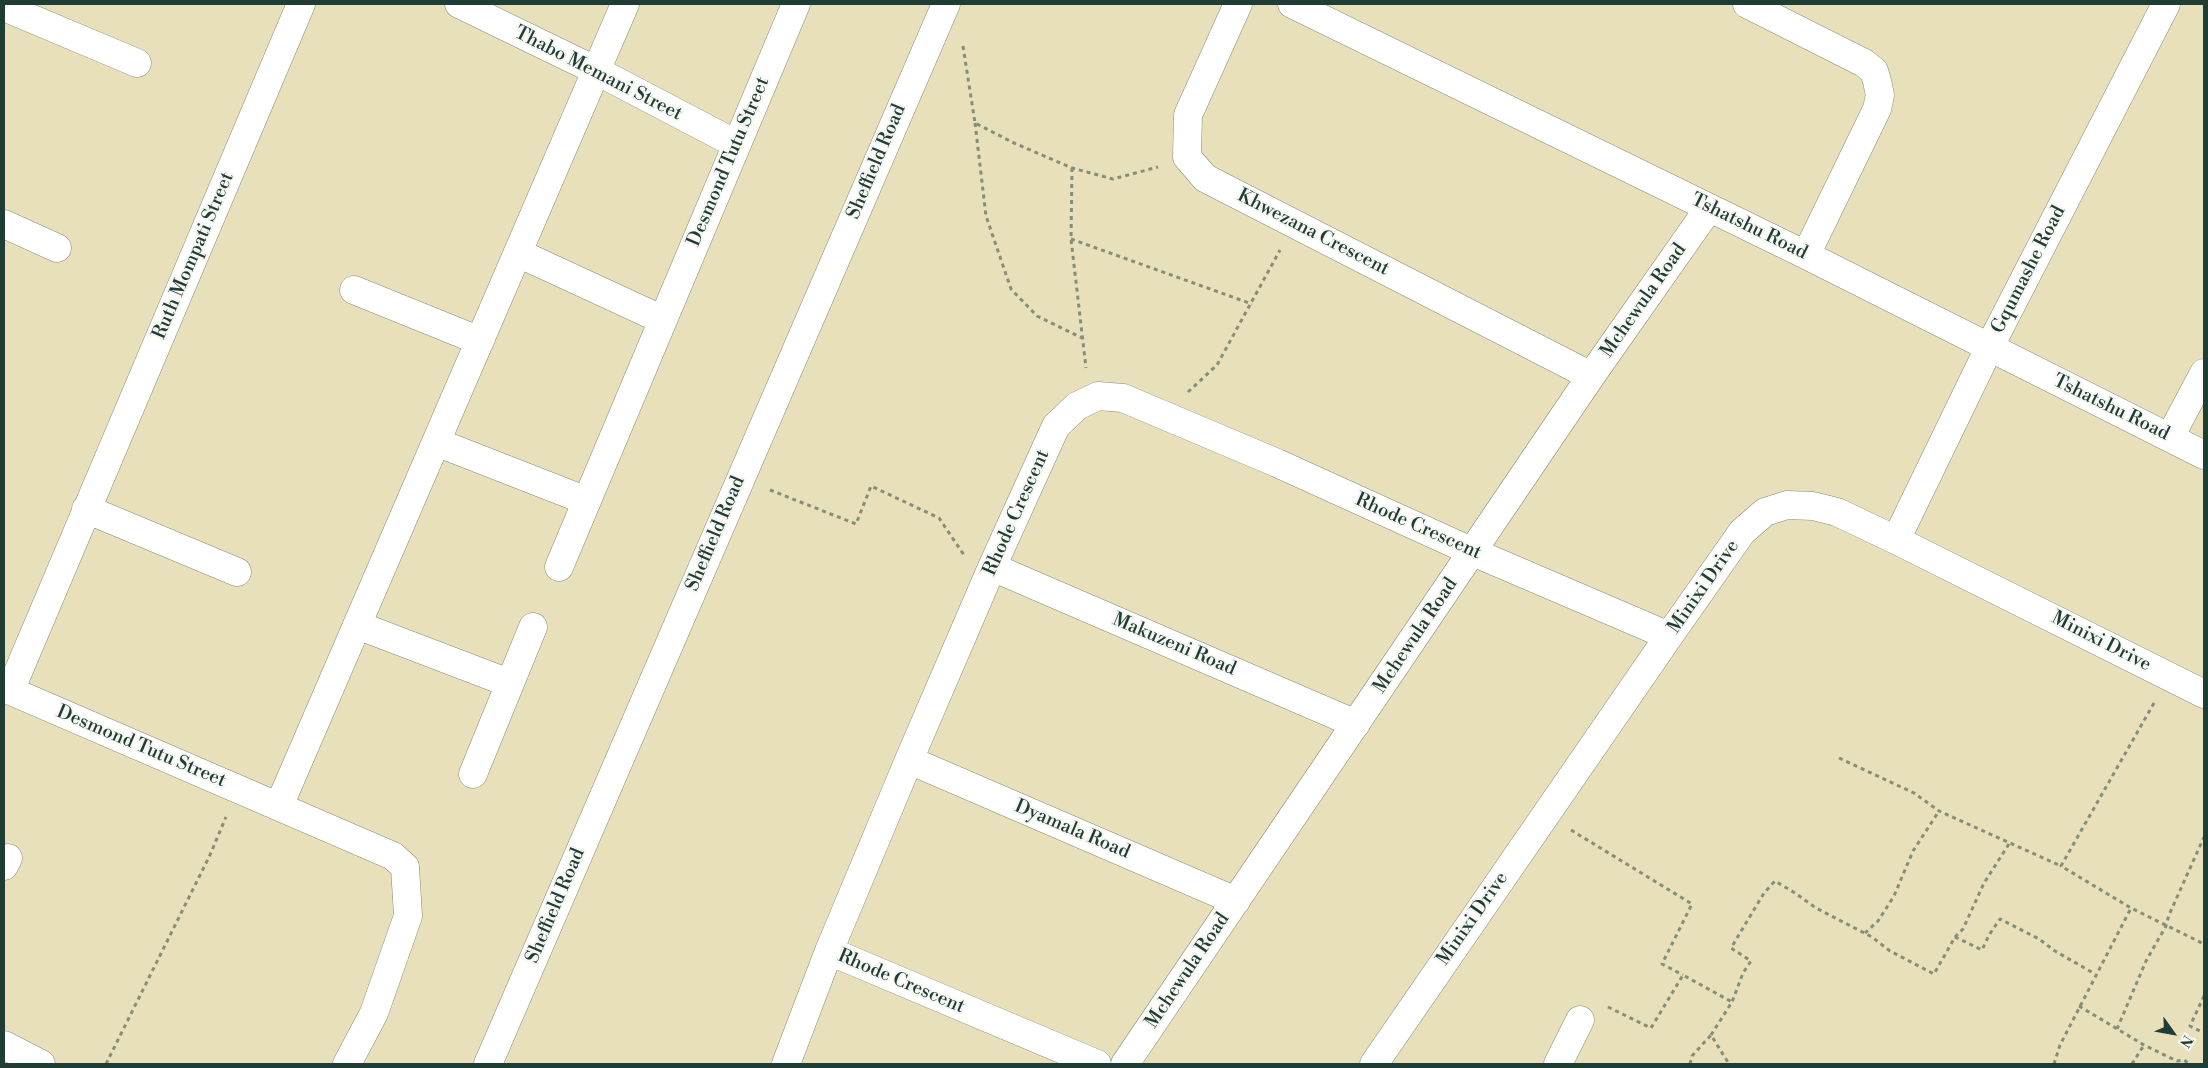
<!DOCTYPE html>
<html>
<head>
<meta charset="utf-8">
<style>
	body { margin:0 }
	#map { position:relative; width:2208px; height:1068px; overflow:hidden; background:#e8e0bb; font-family:"Libre Bodoni",serif }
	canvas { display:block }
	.frame { position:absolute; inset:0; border:5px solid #1f3d34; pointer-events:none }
	.north { position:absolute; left:2148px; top:1008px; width:50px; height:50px; -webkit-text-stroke:4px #f6f6f2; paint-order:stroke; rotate:122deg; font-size:14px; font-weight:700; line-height:20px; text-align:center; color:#1f3d34 }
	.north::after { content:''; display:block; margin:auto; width:18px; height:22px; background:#1f3d34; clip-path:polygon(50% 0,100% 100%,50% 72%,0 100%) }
</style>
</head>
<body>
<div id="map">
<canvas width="2208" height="1068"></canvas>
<div class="frame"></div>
<div class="north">N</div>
</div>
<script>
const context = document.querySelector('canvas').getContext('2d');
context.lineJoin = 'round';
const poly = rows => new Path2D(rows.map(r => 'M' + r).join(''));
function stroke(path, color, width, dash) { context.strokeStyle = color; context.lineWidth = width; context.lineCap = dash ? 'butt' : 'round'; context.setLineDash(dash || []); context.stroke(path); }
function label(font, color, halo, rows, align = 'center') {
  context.font = font + ' "Libre Bodoni",serif'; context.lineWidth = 4; context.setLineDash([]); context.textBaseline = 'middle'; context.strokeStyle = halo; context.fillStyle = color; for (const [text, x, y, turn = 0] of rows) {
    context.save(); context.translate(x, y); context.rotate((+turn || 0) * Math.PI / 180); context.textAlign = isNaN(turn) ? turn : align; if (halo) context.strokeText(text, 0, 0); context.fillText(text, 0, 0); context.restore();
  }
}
const path = poly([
	[963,46,975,123,1014,143,1072,168,1113,179,1158,167],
	[975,123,986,216,1011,289,1037,316,1082,338],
	[1072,168,1071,239,1086,368],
	[1071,239,1252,304],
	[1188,392,1217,365,1280,250],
	[770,490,856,524,871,486,939,518,964,555],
	[2154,703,2061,866,2131,908,2204,944],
	[1839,758,1914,793,1939,811,2061,866],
	[1571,830,1692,904,1662,964,1683,975],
	[1865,933,1878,921,1894,896,1913,851,1939,811],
	[1955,937,1963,929,1984,883,2009,844],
	[2204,996,2190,1026,2204,1033],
	[2079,1006,2144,1045,2177,1061,2184,1060,2189,1064],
	[1608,1007,1651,1028,1683,975,1732,1002],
	[2117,1029,2146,961,2166,926,2169,915,2204,837],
	[1711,1035,1732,1002,1743,973,1751,961,1731,948,1764,893,1775,881,1795,893,1816,908,1872,937,1890,951,1934,974,1955,937,1982,950,1989,935,2000,919,2039,939,2055,951,2095,974],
	[106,1064,210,855,226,817],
	[1690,1064,1692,1056,1711,1035,1729,1064],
	[2054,1064,2060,1045,2131,908],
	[2132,1064,2144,1045]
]);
const minor = poly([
	[459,4,597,71,736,144],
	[1238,4,1188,115,1187,157,1205,178,1591,376],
	[1292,4,1806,255,2204,455],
	[1747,4,1864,63,1874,71,1877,81,1880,95,1877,109,1806,255],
	[4,7,137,63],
	[4,224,57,248],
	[518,253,663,320],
	[354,290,480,341],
	[2170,437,2204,373],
	[436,442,587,501],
	[86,509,237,572],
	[1896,540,1989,348,2166,4],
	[559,567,796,4],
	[992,567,1356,724],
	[357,625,509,683],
	[4,688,393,856,405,867,408,916,374,1013,347,1064],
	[10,691,301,4],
	[909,760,1236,901],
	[473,774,533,627],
	[279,806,625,4],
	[4,866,8,858],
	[829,951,1097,1064],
	[4,1045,41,1064],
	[488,1064,946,4],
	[786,1064,829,951,909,760,992,567,1056,426,1077,406,1098,396,1123,398,1277,463,1473,552,1669,636],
	[1125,1064,1591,376,1709,208],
	[1374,1064,1669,636,1742,532,1765,512,1787,505,1813,506,1837,512,1896,540,2204,694],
	[1558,1064,1580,1020]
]);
const streetNames = [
	["Thabo Memani Street",598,74,27],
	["Desmond Tutu Street",729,162,-67],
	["Sheffield Road",877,162,-67],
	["Tshatshu Road",1749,227,26],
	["Khwezana Crescent",1313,233,27],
	["Ruth Mompati Street",194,256,-67],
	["Gqumashe Road",2029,270,-63],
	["Mchewula Road",1644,301,-55],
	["Tshatshu Road",2111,408,26],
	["Rhode Crescent",1017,513,-66],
	["Rhode Crescent",1418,527,24],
	["Sheffield Road",716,534,-67],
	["Minixi Drive",1704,587,-55],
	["Mchewula Road",1416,636,-56],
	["Minixi Drive",2101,642,27],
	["Makuzeni Road",1174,645,23],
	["Desmond Tutu Street",141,747,23],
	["Dyamala Road",1072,830,23],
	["Sheffield Road",556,906,-67],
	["Minixi Drive",1473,919,-55],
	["Mchewula Road",1188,971,-56],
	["Rhode Crescent",901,982,23]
];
stroke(minor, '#848e78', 29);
stroke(path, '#848e78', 3, [4, 4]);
stroke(minor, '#fff', 28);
label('19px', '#1f3d34', '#f6f6f2', streetNames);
</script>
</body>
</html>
